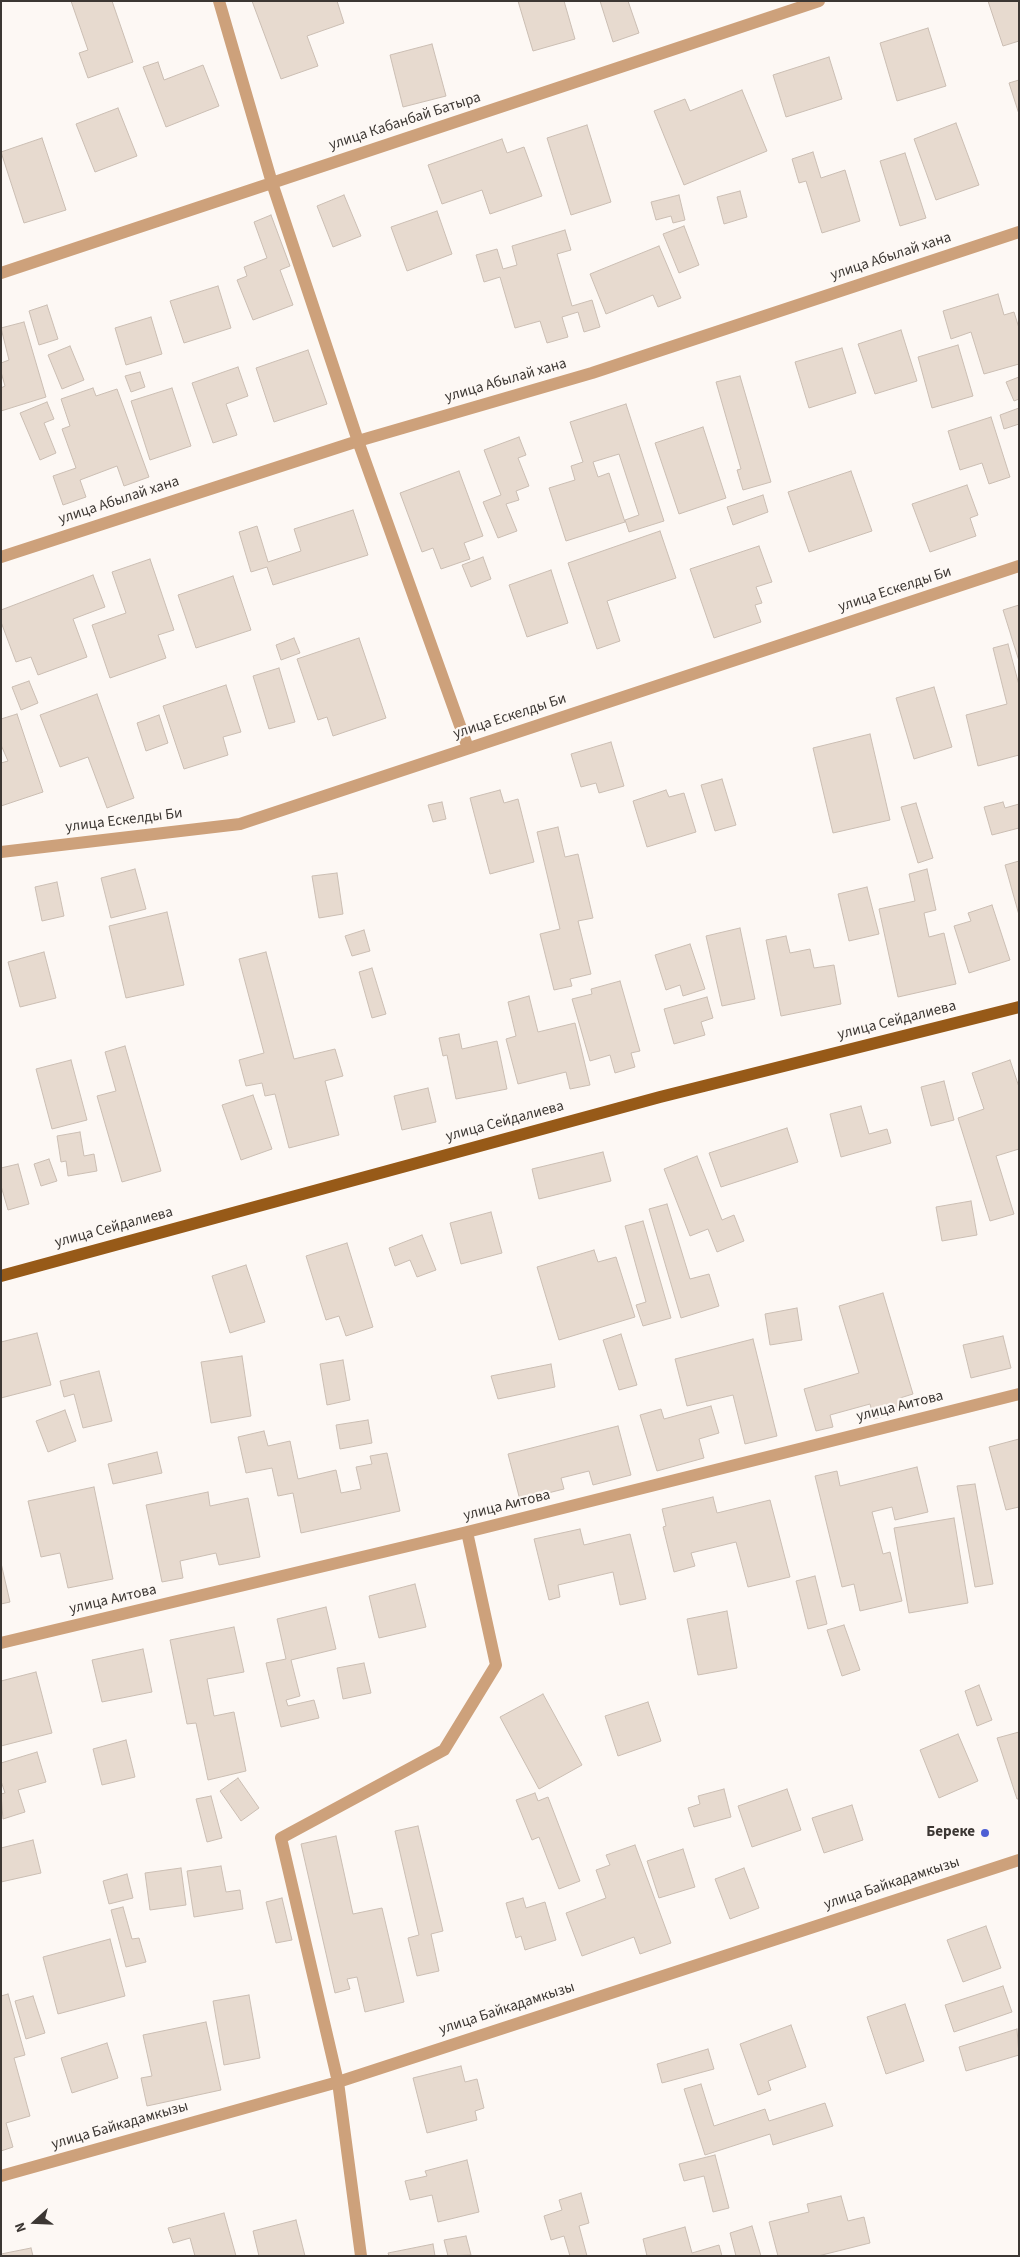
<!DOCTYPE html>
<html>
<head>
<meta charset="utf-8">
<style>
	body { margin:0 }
	#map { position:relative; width:1020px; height:2257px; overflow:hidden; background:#fdf8f4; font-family:"Source Sans 3",sans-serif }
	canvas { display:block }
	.frame { position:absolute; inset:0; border:2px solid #3c3733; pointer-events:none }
	.north { position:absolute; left:10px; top:2197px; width:50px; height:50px; -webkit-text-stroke:4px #fdf8f4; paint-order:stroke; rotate:250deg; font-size:14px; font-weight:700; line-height:20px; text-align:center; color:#3c3733 }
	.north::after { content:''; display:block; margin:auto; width:18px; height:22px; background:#3c3733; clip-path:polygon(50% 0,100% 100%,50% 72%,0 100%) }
</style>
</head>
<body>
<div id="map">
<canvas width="1020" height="2257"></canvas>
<div class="frame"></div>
<div class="north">N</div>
</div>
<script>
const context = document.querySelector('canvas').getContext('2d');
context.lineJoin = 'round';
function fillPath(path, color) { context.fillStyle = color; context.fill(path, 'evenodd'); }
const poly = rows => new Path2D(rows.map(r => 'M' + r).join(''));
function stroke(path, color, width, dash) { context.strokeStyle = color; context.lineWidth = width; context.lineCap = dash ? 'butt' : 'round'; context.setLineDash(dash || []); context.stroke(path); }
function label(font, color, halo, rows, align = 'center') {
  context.font = font + ' "Source Sans 3",sans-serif'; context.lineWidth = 4.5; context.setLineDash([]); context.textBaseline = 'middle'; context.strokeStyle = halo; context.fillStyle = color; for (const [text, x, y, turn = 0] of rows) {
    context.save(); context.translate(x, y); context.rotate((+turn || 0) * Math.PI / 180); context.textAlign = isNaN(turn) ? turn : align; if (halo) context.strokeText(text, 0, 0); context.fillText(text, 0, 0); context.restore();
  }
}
const building = poly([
	[71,1,112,1,133,62,88,78,79,53,88,50,71,1],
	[252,1,337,1,344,23,307,36,318,66,281,79,252,1],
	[518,1,564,1,575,39,533,51,518,1],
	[600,1,628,1,639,33,613,42,600,1],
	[988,1,1019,1,1019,41,1003,46,988,1],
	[928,28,946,86,897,101,880,43,928,28],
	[432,44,446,96,403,107,390,55,432,44],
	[829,57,842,99,786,117,773,75,829,57],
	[158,62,164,80,203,65,219,106,166,127,143,67,158,62],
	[1019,80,1019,114,1009,83,1019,80],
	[742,90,767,151,684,185,654,111,685,99,690,111,742,90],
	[118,108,137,156,95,172,76,124,118,108],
	[956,123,979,185,936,200,914,139,956,123],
	[587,125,611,202,571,215,547,138,587,125],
	[42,138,66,210,24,223,1,152,42,138],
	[502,139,507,153,524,147,542,196,490,214,482,190,442,204,428,165,502,139],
	[813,152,821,178,845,170,860,221,822,233,806,181,799,183,792,159,813,152],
	[905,153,926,218,900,226,880,161,905,153],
	[740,191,747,217,724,224,717,197,740,191],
	[344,195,361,236,333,247,317,206,344,195],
	[679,195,685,220,673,223,671,216,656,220,651,202,679,195],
	[437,211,452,254,407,271,391,227,437,211],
	[271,215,290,266,280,270,293,305,253,320,237,280,247,276,244,267,267,258,254,222,271,215],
	[684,226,699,265,679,273,663,234,684,226],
	[565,230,571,250,557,254,572,306,592,300,600,327,584,332,578,312,562,317,568,337,547,343,540,321,515,328,500,277,484,282,476,255,497,249,503,269,517,265,512,246,565,230],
	[659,246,681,298,658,307,653,295,606,314,590,274,659,246],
	[218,286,231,328,184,343,170,301,218,286],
	[998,294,1004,315,1014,312,1019,328,1019,364,984,374,971,332,951,339,943,311,998,294],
	[47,305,58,339,39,345,29,311,47,305],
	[151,317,162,354,126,365,115,328,151,317],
	[24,322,46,397,1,411,1,388,5,386,1,372,1,363,9,360,1,328,24,322],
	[901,330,917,381,875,394,858,344,901,330],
	[958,345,973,396,932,408,918,357,958,345],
	[70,346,84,380,62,389,48,355,70,346],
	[842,348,856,393,809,408,795,362,842,348],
	[308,350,327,404,274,422,256,368,308,350],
	[238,367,248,396,226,404,237,435,213,443,192,383,238,367],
	[140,372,145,387,131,392,125,376,140,372],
	[740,376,771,482,743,490,737,470,741,469,716,382,740,376],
	[1019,377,1019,399,1014,401,1006,382,1019,377],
	[93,388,96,396,117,389,149,477,124,486,117,466,80,480,86,497,63,505,53,476,76,468,62,429,70,426,61,399,93,388],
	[172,388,191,446,150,460,131,401,172,388],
	[47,402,54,419,44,423,56,453,40,460,20,413,47,402],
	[626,404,664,521,629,532,625,520,639,515,619,454,593,462,598,477,609,473,625,522,566,541,549,488,575,480,571,466,583,462,570,422,626,404],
	[1019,408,1019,424,1004,429,1000,415,1019,408],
	[991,417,1010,477,989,484,982,463,960,470,948,431,991,417],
	[703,427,726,498,679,514,655,443,703,427],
	[519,437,526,455,518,458,529,486,516,491,519,500,506,504,517,531,498,538,483,502,501,495,484,450,519,437],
	[459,471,483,536,464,543,470,559,441,569,433,548,422,552,400,493,459,471],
	[851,471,872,531,809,552,788,492,851,471],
	[967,485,978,515,970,518,976,536,930,552,912,504,967,485],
	[763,495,768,512,733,525,727,507,763,495],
	[353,510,368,555,273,585,267,567,251,572,239,532,257,526,268,562,301,551,294,529,353,510],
	[660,531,676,578,607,601,620,641,597,649,568,563,660,531],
	[759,546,772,582,756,587,762,603,755,605,761,622,714,638,690,569,759,546],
	[483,557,491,579,471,587,462,565,483,557],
	[150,559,174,630,158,635,166,658,110,678,92,625,126,613,112,572,150,559],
	[551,570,568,623,527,637,509,585,551,570],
	[93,575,105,607,73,619,87,657,38,675,31,657,16,662,1,622,1,610,93,575],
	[233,576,251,630,196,648,178,595,233,576],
	[1019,605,1019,661,1003,610,1019,605],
	[294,638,300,653,281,660,276,645,294,638],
	[359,638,386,718,333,736,327,717,318,720,297,659,359,638],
	[1008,644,1019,685,1019,755,978,766,966,715,1007,704,993,648,1008,644],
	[279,668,295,722,269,729,253,676,279,668],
	[29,681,38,703,21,710,12,687,29,681],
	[226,685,241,732,223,737,228,755,184,769,163,706,226,685],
	[934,687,952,747,914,759,896,698,934,687],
	[97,694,134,798,107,808,88,757,60,767,40,715,97,694],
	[17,714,43,792,1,806,1,763,8,761,1,745,1,719,17,714],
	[159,715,168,743,146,751,137,723,159,715],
	[870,734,890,820,833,833,813,748,870,734],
	[611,742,624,786,599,793,596,783,581,787,571,754,611,742],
	[722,779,736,825,715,831,701,785,722,779],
	[500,790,504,803,518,799,534,862,490,874,470,798,500,790],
	[666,790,669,797,684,793,696,832,647,847,633,801,666,790],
	[442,802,446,819,433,822,428,805,442,802],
	[1003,802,1005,808,1019,804,1019,828,992,835,984,807,1003,802],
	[916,803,933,858,918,863,901,807,916,803],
	[558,827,565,857,578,854,593,918,578,921,591,974,570,979,572,986,554,990,540,934,560,929,537,832,558,827],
	[1019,861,1019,915,1005,865,1019,861],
	[135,869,146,909,111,918,101,878,135,869],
	[927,869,936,910,924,913,929,937,944,933,956,984,898,997,879,909,915,901,909,874,927,869],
	[337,873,343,914,319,918,312,876,337,873],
	[57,882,64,916,42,921,35,887,57,882],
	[867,887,879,934,849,941,838,894,867,887],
	[992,905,1010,960,969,973,954,926,971,921,968,913,992,905],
	[167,912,184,985,126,998,109,926,167,912],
	[740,928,755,999,722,1006,706,936,740,928],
	[364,930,370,951,352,956,345,936,364,930],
	[786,936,790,953,810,949,814,968,834,965,841,1004,781,1016,766,940,786,936],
	[690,944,705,989,683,996,680,985,666,990,655,955,690,944],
	[44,952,56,998,20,1007,8,962,44,952],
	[266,952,294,1059,335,1049,343,1076,325,1081,339,1135,289,1148,275,1094,265,1096,262,1083,246,1086,239,1060,264,1053,239,959,266,952],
	[372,968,386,1014,372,1018,359,972,372,968],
	[620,981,640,1051,631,1053,635,1067,615,1073,610,1055,590,1061,572,999,592,994,591,989,620,981],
	[529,996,538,1032,575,1023,590,1085,570,1089,566,1072,518,1084,506,1039,516,1036,508,1002,529,996],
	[707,997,713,1018,701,1022,705,1035,674,1044,664,1009,707,997],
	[459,1034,462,1049,497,1041,507,1089,456,1099,447,1055,443,1056,439,1038,459,1034],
	[125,1046,161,1171,122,1182,97,1096,116,1091,105,1052,125,1046],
	[71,1060,87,1120,52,1129,36,1069,71,1060],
	[1010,1060,1019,1087,1019,1149,996,1156,1014,1214,990,1221,958,1118,984,1109,972,1073,1010,1060],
	[944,1081,954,1120,931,1126,921,1087,944,1081],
	[428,1088,436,1122,402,1130,394,1096,428,1088],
	[253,1095,272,1149,241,1160,222,1105,253,1095],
	[861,1106,869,1134,887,1129,891,1143,841,1157,830,1114,861,1106],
	[787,1128,798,1162,721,1187,709,1153,787,1128],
	[80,1132,84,1156,94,1154,97,1171,68,1176,66,1161,61,1162,57,1136,80,1132],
	[603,1152,611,1181,539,1199,532,1169,603,1152],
	[697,1156,722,1220,734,1215,744,1241,717,1252,708,1229,690,1236,664,1169,697,1156],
	[49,1159,57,1181,41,1186,34,1164,49,1159],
	[18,1164,29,1204,8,1210,1,1186,1,1168,18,1164],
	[971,1201,977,1235,942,1241,936,1207,971,1201],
	[667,1204,690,1279,709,1274,719,1306,681,1318,649,1209,667,1204],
	[491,1212,502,1253,461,1264,450,1223,491,1212],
	[643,1221,671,1318,643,1326,636,1305,646,1302,625,1226,643,1221],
	[422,1235,436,1270,417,1277,410,1260,395,1266,389,1248,422,1235],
	[347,1243,373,1327,346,1336,339,1316,326,1320,306,1256,347,1243],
	[594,1250,598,1262,616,1257,635,1317,559,1340,537,1267,594,1250],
	[246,1265,265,1322,230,1333,212,1276,246,1265],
	[883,1293,913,1394,900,1398,903,1410,874,1419,870,1404,830,1415,833,1427,816,1431,804,1389,859,1373,839,1306,883,1293],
	[797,1308,802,1340,770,1345,765,1314,797,1308],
	[37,1333,51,1385,1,1398,1,1342,37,1333],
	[621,1334,637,1385,619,1390,603,1340,621,1334],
	[1003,1336,1011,1368,971,1378,963,1345,1003,1336],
	[753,1339,777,1436,745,1444,733,1395,687,1406,675,1359,753,1339],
	[242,1356,251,1416,211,1423,201,1362,242,1356],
	[343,1360,350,1400,327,1405,320,1364,343,1360],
	[551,1364,555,1387,498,1399,491,1376,551,1364],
	[99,1371,112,1421,83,1428,74,1394,64,1397,60,1381,99,1371],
	[711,1406,719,1433,699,1439,704,1458,657,1471,640,1415,661,1409,664,1419,711,1406],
	[65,1410,76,1441,48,1452,36,1421,65,1410],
	[368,1420,372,1443,340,1449,336,1425,368,1420],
	[618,1426,631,1475,593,1485,589,1471,561,1478,564,1489,520,1500,508,1454,618,1426],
	[264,1431,268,1446,290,1441,298,1479,336,1470,341,1493,361,1489,356,1467,372,1464,370,1456,387,1453,400,1511,301,1533,293,1493,278,1496,272,1468,246,1473,238,1437,264,1431],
	[1019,1439,1019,1507,1006,1510,989,1447,1019,1439],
	[157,1452,162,1473,113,1484,108,1464,157,1452],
	[917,1467,928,1512,895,1520,892,1507,872,1512,883,1554,890,1552,902,1601,860,1611,854,1584,842,1587,815,1476,837,1471,840,1486,917,1467],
	[975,1484,993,1584,975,1587,957,1486,975,1484],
	[94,1487,113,1579,68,1588,60,1553,41,1557,28,1501,94,1487],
	[208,1492,210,1506,248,1498,260,1557,219,1565,216,1553,180,1561,183,1578,162,1582,146,1505,208,1492],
	[713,1497,717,1513,770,1500,790,1577,748,1587,736,1542,691,1553,695,1566,674,1572,663,1527,666,1526,662,1509,713,1497],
	[954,1518,968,1603,909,1613,894,1528,954,1518],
	[580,1529,584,1545,630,1534,646,1599,620,1605,613,1572,558,1585,560,1597,549,1600,534,1539,580,1529],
	[1,1563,10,1602,1,1604,1,1563],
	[815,1576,827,1624,808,1629,796,1581,815,1576],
	[415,1584,426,1627,379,1638,369,1596,415,1584],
	[326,1607,336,1649,291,1660,300,1696,286,1700,288,1706,314,1700,319,1718,281,1727,266,1663,286,1659,277,1619,326,1607],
	[727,1611,737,1668,698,1675,687,1619,727,1611],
	[844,1625,860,1670,842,1676,827,1630,844,1625],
	[234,1627,244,1672,207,1679,214,1716,234,1712,246,1771,208,1780,196,1723,187,1724,170,1640,234,1627],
	[143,1649,152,1692,102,1702,92,1660,143,1649],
	[364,1663,371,1693,343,1699,337,1668,364,1663],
	[36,1672,52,1733,1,1746,1,1681,36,1672],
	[979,1685,992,1720,977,1726,965,1691,979,1685],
	[543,1694,582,1765,539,1789,500,1717,543,1694],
	[648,1702,661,1741,618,1756,605,1716,648,1702],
	[1019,1732,1019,1799,1017,1799,997,1738,1019,1732],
	[958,1734,978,1781,939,1798,920,1750,958,1734],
	[126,1740,135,1777,102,1785,93,1749,126,1740],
	[37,1752,46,1782,18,1790,25,1812,3,1819,1,1794,5,1793,1,1781,1,1763,37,1752],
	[238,1778,259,1808,241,1821,220,1791,238,1778],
	[724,1789,731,1817,694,1827,688,1808,700,1804,698,1796,724,1789],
	[787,1789,801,1830,752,1847,738,1806,787,1789],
	[535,1793,538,1801,548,1797,580,1881,559,1889,539,1837,532,1840,516,1800,535,1793],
	[211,1796,222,1838,207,1842,196,1799,211,1796],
	[852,1805,863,1840,824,1853,812,1818,852,1805],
	[418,1826,443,1931,431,1934,439,1971,417,1976,408,1938,419,1935,395,1831,418,1826],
	[336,1836,353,1914,382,1908,404,2002,365,2012,357,1977,347,1979,350,1989,335,1993,301,1844,336,1836],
	[33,1840,41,1873,1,1882,1,1848,33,1840],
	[635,1845,671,1943,640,1954,634,1937,582,1956,566,1913,606,1898,596,1870,610,1865,606,1855,635,1845],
	[683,1849,695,1887,659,1898,647,1861,683,1849],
	[221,1866,226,1892,240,1890,243,1909,194,1917,187,1871,221,1866],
	[181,1868,186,1905,150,1910,145,1873,181,1868],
	[744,1868,759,1908,730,1919,715,1879,744,1868],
	[127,1874,133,1898,109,1904,103,1881,127,1874],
	[282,1898,292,1940,276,1943,266,1902,282,1898],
	[523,1898,526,1908,545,1902,556,1940,525,1950,521,1936,516,1938,506,1903,523,1898],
	[123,1907,132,1939,139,1938,146,1962,126,1967,111,1910,123,1907],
	[986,1926,1001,1968,963,1982,947,1940,986,1926],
	[110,1939,125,1996,58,2014,43,1957,110,1939],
	[1003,1986,1012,2012,954,2032,945,2005,1003,1986],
	[8,1994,25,2055,14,2058,30,2116,6,2123,13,2147,1,2151,1,1996,8,1994],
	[249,1995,260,2058,224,2065,213,2001,249,1995],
	[33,1996,45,2033,26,2039,15,2001,33,1996],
	[905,2004,924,2061,886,2074,867,2017,905,2004],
	[206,2022,221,2090,147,2106,141,2078,152,2076,143,2035,206,2022],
	[791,2025,806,2067,768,2081,771,2090,758,2095,740,2044,791,2025],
	[1017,2029,1019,2055,966,2071,959,2047,1017,2029],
	[107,2043,118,2078,72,2093,61,2058,107,2043],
	[708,2049,714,2069,662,2083,657,2064,708,2049],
	[461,2066,465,2082,477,2079,484,2108,475,2111,477,2120,427,2133,413,2078,461,2066],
	[701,2084,714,2126,765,2109,769,2121,825,2103,833,2126,773,2145,770,2134,705,2155,684,2089,701,2084],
	[715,2155,729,2208,713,2212,704,2176,684,2181,679,2164,715,2155],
	[467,2160,479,2212,438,2222,432,2195,410,2200,405,2181,427,2176,425,2171,467,2160],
	[581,2193,589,2223,579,2226,587,2256,570,2256,564,2236,551,2240,544,2216,562,2210,559,2200,581,2193],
	[841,2196,848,2221,864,2217,870,2243,818,2256,778,2256,769,2222,809,2212,807,2204,841,2196],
	[224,2213,236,2256,195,2256,190,2238,173,2243,168,2228,224,2213],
	[296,2220,305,2256,259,2256,253,2231,296,2220],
	[752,2226,761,2256,736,2256,730,2233,752,2226],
	[685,2227,692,2253,719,2245,722,2256,647,2256,643,2239,685,2227],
	[466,2236,471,2255,448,2256,444,2240,466,2236],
	[433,2244,435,2256,389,2256,388,2253,433,2244],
	[31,2248,33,2256,1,2256,1,2254,31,2248]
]);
const minor = poly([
	[219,1,272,183,358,441,468,748],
	[1,273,819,1],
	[1,557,358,441,592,373,1019,232],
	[1,852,240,824,1019,566],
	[1,1643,467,1532,1019,1394],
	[1,2176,338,2082,1019,1860],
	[361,2256,338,2082,281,1838,444,1750,496,1665,467,1532]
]);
const primary = poly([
	[1,1276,660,1097,1019,1007]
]);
const markers = [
	[985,1833,5,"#4e5fd4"]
];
const streetNames = [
	["улица Кабанбай Батыра",405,122,-18],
	["улица Абылай хана",891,257,-18],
	["улица Абылай хана",506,381,-16],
	["улица Абылай хана",119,501,-18],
	["улица Ескелды Би",895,590,-18],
	["улица Ескелды Би",510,717,-18],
	["улица Ескелды Би",124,821,-7],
	["улица Сейдалиева",897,1021,-14],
	["улица Сейдалиева",505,1122,-15],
	["улица Сейдалиева",114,1228,-15],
	["улица Аитова",900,1407,-14],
	["улица Аитова",507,1506,-14],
	["улица Аитова",113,1600,-13],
	["улица Байкадамкызы",892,1884,-18],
	["улица Байкадамкызы",507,2009,-18],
	["улица Байкадамкызы",120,2126,-16]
];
const poiNames = [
	["Береке",975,1833]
];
fillPath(building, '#e7dacf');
stroke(building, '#cbbeb3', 1);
stroke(minor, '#cda17b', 12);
stroke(primary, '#975a18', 12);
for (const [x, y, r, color] of markers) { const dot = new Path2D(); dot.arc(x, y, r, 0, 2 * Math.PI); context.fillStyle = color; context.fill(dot); stroke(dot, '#fdf8f4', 2); }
label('15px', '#3c3733', '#fdf8f4', streetNames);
label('bold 15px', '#3c3733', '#fdf8f4', poiNames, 'right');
</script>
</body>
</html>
